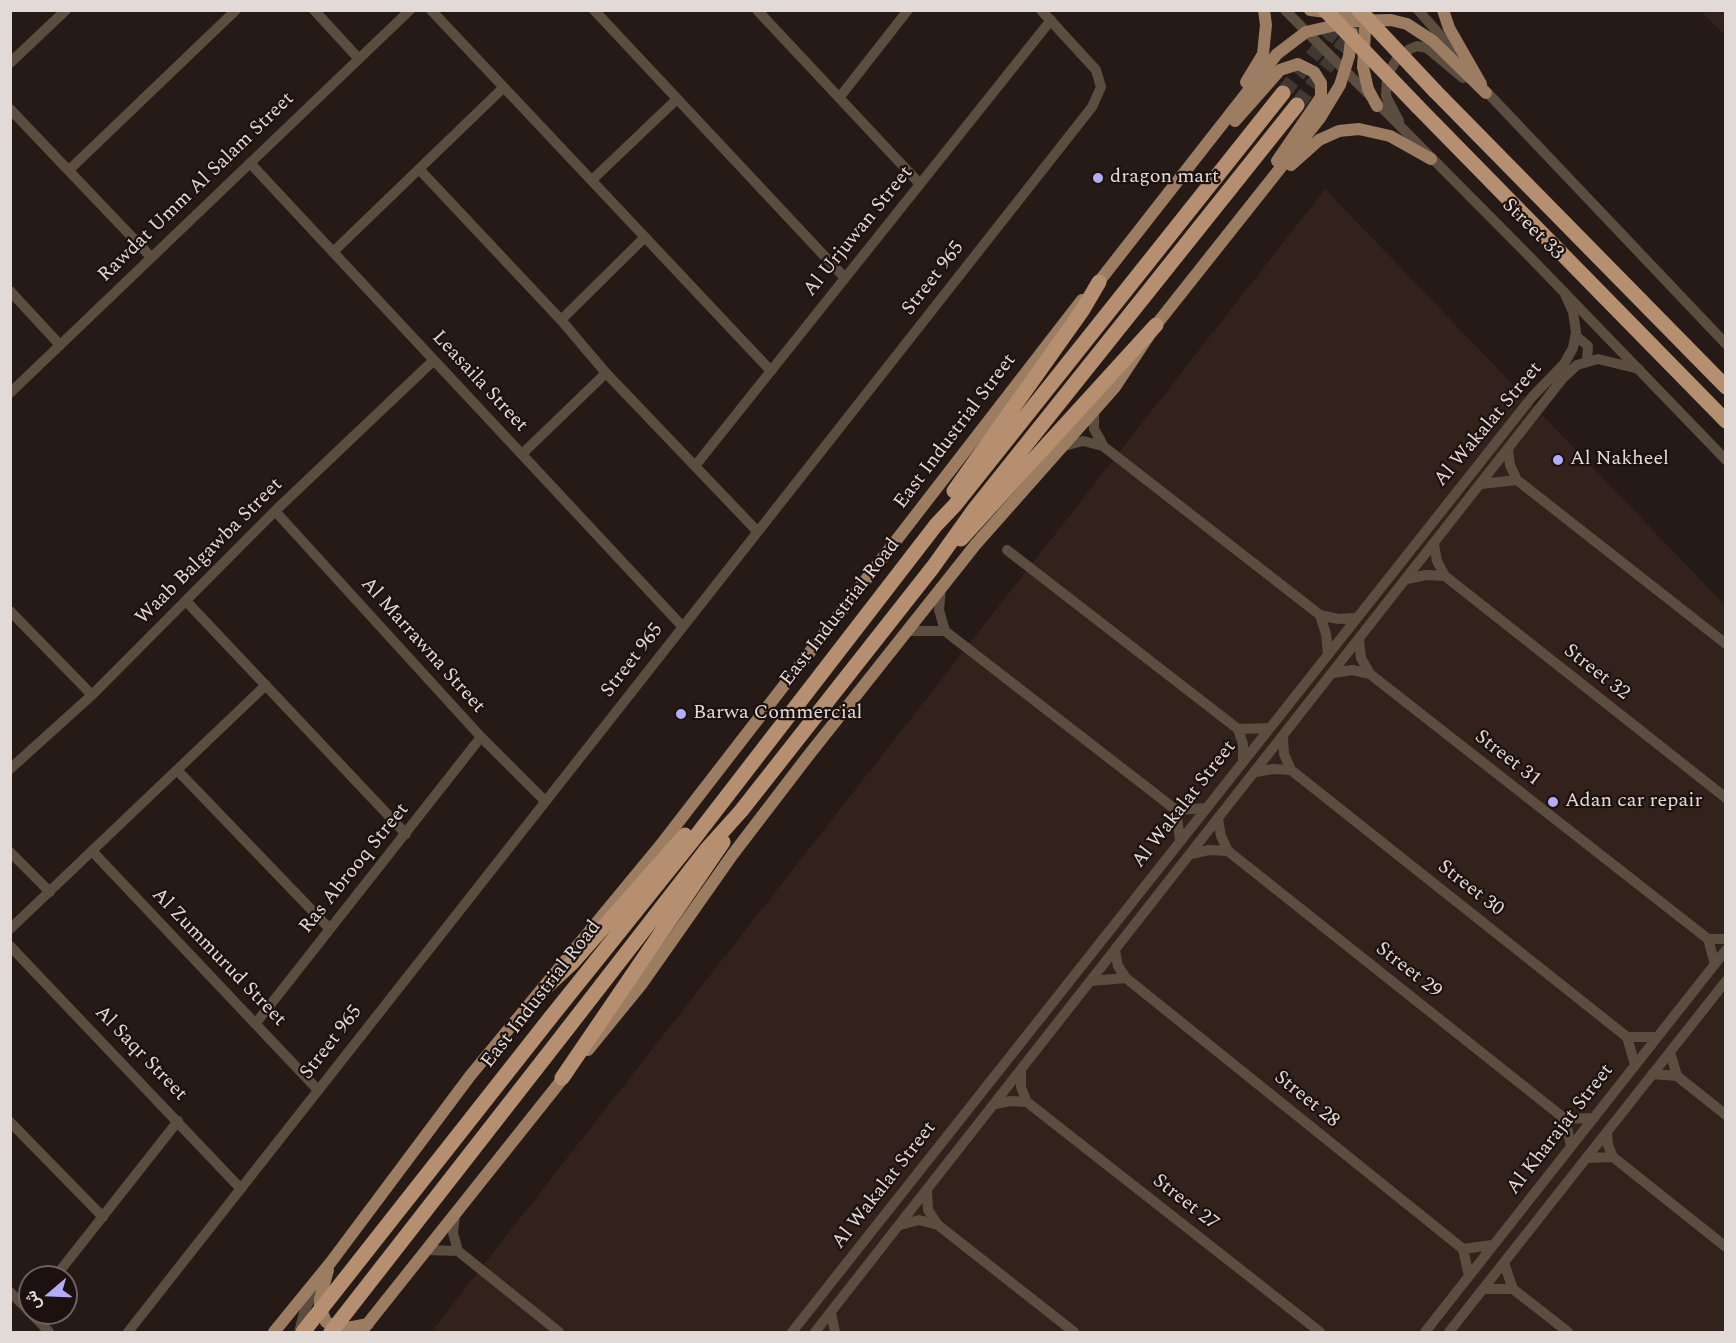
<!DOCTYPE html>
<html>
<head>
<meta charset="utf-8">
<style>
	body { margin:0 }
	#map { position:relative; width:1736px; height:1343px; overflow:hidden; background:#251a16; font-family:Spectral,Vazirmatn,serif }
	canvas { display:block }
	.frame { position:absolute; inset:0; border:12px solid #e2dad7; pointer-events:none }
	.north { position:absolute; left:18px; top:1265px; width:60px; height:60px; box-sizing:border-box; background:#1c110e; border:2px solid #6b615e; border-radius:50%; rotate:251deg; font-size:16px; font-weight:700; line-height:24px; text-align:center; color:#e2dad7 }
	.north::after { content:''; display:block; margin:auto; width:21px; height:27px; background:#b2adf9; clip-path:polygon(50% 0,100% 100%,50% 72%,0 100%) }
</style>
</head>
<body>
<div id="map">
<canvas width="1736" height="1343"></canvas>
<div class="frame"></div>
<div class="north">ش</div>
</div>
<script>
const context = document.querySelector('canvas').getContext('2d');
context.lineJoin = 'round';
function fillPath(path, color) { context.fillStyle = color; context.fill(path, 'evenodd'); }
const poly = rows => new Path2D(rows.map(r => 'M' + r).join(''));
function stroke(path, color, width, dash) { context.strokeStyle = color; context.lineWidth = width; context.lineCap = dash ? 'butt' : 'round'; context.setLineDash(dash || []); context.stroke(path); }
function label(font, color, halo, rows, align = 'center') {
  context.font = font + ' Spectral,serif'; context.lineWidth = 4.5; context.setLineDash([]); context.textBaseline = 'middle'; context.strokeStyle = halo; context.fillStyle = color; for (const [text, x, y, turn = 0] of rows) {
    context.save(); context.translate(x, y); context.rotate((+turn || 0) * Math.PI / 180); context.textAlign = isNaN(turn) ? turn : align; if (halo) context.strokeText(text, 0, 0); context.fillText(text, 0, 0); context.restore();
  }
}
const built = poly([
	[1701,11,1725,11,1725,36],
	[1325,189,1725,605,1725,1332,431,1332]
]);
const highwayTunnel = poly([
	[1283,93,1343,18],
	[1297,105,1370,10]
]);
const minor = poly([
	[314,10,359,59],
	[431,10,771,371],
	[594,10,845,278],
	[757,10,920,184],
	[1285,10,1530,257,1726,460],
	[1418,10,1462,60],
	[10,63,66,10],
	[1482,87,1726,344],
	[839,98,908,10],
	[10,109,151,257],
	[1399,121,1386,96,1387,75,1399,56,1410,49,1417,46,1427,48,1463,78],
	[250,163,682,626],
	[419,169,561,320,606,373,757,531],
	[69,170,236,10],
	[592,180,677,99],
	[333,252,503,88],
	[10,291,60,345],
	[561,320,645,237],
	[1576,336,1588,346,1587,361],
	[10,393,410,10],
	[1094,411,1094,429,1103,445],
	[1064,446,1083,441,1103,446,1320,615,1338,619,1356,618],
	[1508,449,1510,465,1517,480,1726,644],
	[522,454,606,373],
	[695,466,1051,20],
	[1481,484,1517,480],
	[275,511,481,737,545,801],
	[1434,544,1437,561,1445,576,1726,798],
	[1007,550,1238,729,1243,744,1243,760],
	[1407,579,1426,575,1445,576],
	[941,588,939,610,945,631],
	[186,601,406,834],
	[10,611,92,695],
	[1320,615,1326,634,1328,654],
	[908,631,945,631,1176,810,1180,840],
	[1359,640,1361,658,1370,674,1708,939,1715,964],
	[1333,673,1352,670,1370,674],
	[1238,729,1269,728],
	[1283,737,1284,754,1291,770,1627,1037,1635,1065],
	[10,769,92,695,275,511,434,360],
	[177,770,330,929],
	[1256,772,1273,769,1291,770],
	[1176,810,1206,808],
	[1218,819,1221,836,1228,851,1565,1119,1571,1146],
	[92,851,318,1090],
	[10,852,50,892],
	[1191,854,1209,850,1228,851],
	[10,929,266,685],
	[1708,939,1726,939],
	[10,946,241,1189],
	[1115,951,1118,966,1126,978,1463,1249,1469,1276],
	[1091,981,1126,978],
	[256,1023,481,737],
	[1627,1037,1657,1037],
	[1670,1052,1677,1076,1726,1115],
	[1021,1071,1021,1087,1027,1102,1320,1332],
	[1652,1074,1677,1076],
	[995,1104,1011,1101,1027,1102],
	[1565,1119,1594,1118],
	[10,1122,103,1217],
	[1607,1132,1608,1145,1613,1157,1726,1247],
	[1586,1158,1613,1157],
	[927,1191,928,1210,938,1225,1074,1332],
	[455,1215,453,1233,458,1251],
	[900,1225,919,1220,938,1225],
	[1463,1249,1492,1245],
	[427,1250,458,1251,559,1332],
	[1504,1263,1513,1289,1568,1332],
	[55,1277,178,1121],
	[1483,1289,1513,1289],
	[10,1292,30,1312],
	[31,1313,49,1332],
	[831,1313,835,1332],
	[128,1332,1092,107,1101,87,1096,70,1041,10],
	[299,1332,305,1309,322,1278],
	[792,1332,1532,397,1564,364,1573,348,1576,332,1573,312,1564,292],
	[815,1332,1563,378,1577,365,1598,359,1639,369],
	[1425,1332,1726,950],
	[1449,1332,1726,981]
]);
const major = poly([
	[1310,10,1334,13,1362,12],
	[1443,10,1449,28,1481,84],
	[1366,14,1363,67,1368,89,1377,106],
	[1246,82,1263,54,1266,25,1264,10],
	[1235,121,1280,70,1298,64,1314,72,1321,83,1321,97,1277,161],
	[1291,165,1319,140,1339,131,1359,129,1390,136,1431,159],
	[1094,288,1277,54,1306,32,1353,21,1391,20,1407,24,1433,41,1486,93],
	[588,1050,641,985,733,854,808,756,976,544,1115,387,1156,325,1320,118,1340,85,1349,56,1352,33],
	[328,1270,320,1299,320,1307,326,1322,342,1329,368,1324],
	[274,1332,331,1262,470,1076,663,842,1082,300],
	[361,1332,568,1072]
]);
const highway = poly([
	[1435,91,1726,387],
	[1418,107,1726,421],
	[954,491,1082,311,1099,282],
	[961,539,1156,325],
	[544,989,572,963,685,835],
	[551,1017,693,840,936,525,955,505,1283,93],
	[568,1028,706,850,741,811,933,567,973,511,1297,105],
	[562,1078,723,842]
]);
const highwayBridge = poly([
	[1325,10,1418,107],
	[1359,10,1435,91],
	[303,1332,551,1017],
	[331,1332,568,1028]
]);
const markers = [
	[1098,178,6,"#b2adf9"],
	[1558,460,6,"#b2adf9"],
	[681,714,6,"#b2adf9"],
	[1553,802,6,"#b2adf9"]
];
const poiNames = [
	["dragon mart",1110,178],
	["Al Nakheel",1570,460],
	["Barwa Commercial",693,714],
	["Adan car repair",1565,802]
];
const streetNames = [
	["Rawdat Umm Al Salam Street",197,188,-44],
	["Street 33",1532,230,45],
	["Al Urjuwan Street",859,232,-51],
	["Street 965",934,279,-52],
	["Leasaila Street",479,382,47],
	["Al Wakalat Street",1489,425,-50],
	["East Industrial Street",956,432,-53],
	["Waab Balgawba Street",210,552,-45],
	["East Industrial Road",841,613,-52],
	["Al Marrawna Street",422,646,48],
	["Street 965",633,661,-52],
	["Street 32",1596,673,38],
	["Street 31",1507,759,38],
	["Al Wakalat Street",1185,805,-52],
	["Ras Abrooq Street",355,869,-51],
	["Street 30",1470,889,38],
	["Al Zummurud Street",218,958,46],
	["Street 29",1408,971,38],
	["East Industrial Road",542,995,-52],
	["Street 965",332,1043,-52],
	["Al Saqr Street",140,1054,46],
	["Street 28",1306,1100,39],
	["Al Kharajat Street",1561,1130,-52],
	["Al Wakalat Street",885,1186,-52],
	["Street 27",1185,1203,38]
];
fillPath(built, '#33211c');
stroke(highwayTunnel, '#413733', 15, [15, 8]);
stroke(minor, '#5c4d41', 10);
stroke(major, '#9c7d62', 12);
stroke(highway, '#b58f70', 15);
stroke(highwayBridge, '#b58f70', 15);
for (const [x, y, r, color] of markers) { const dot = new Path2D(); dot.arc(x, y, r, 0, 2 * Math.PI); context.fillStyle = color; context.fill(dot); stroke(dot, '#1c110e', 2); }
label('20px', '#e2dad7', '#1c110e', poiNames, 'left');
label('20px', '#e2dad7', '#1c110e', streetNames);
</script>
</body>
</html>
